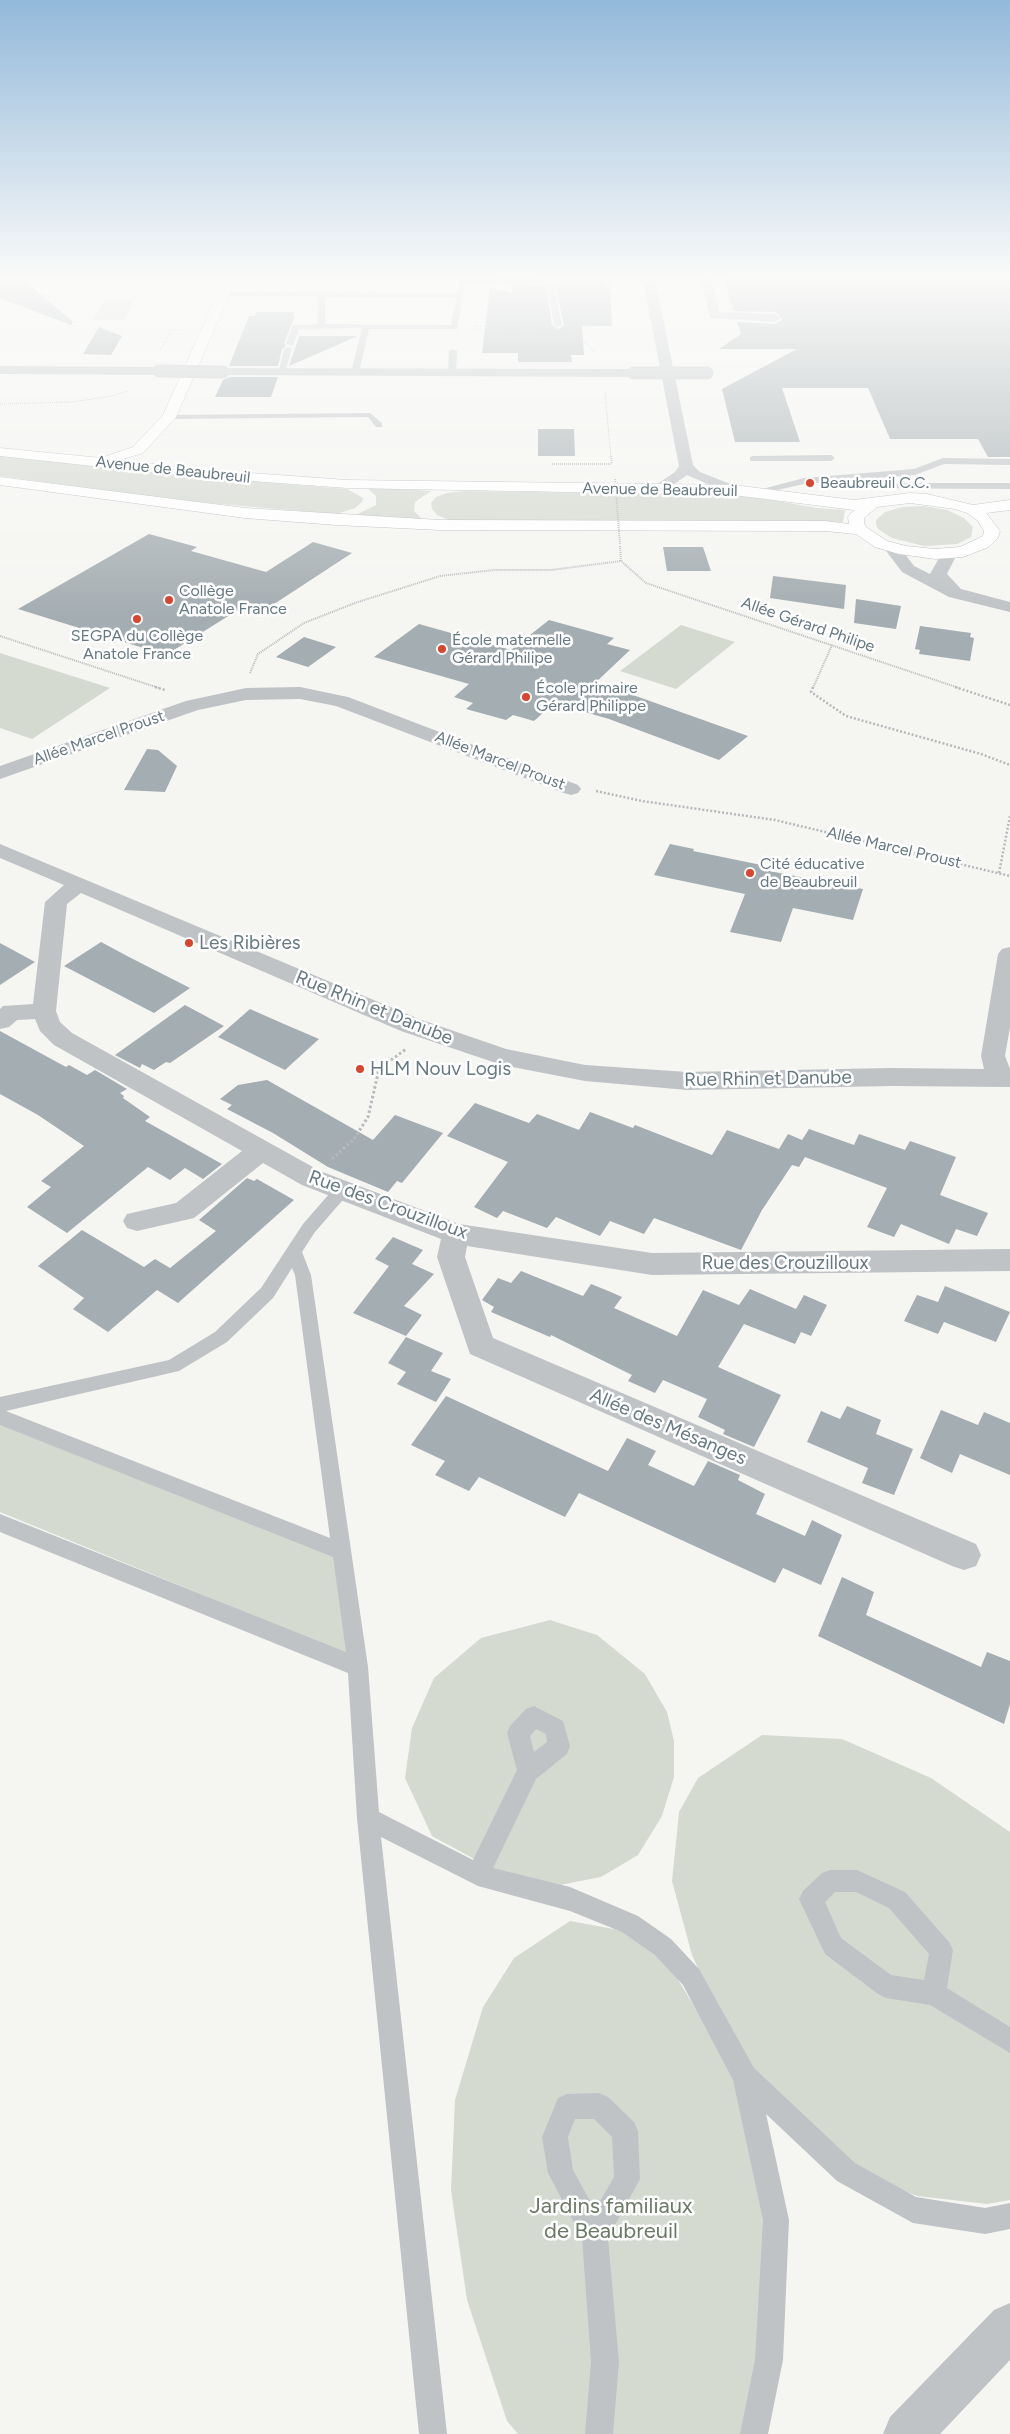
<!DOCTYPE html>
<html>
<head>
<meta charset="utf-8">
<style>
	body { margin:0 }
	canvas { display:block; background:#f5f5f2 }
</style>
</head>
<body>
<canvas width="1010" height="2434"></canvas>
<script>
const context = document.querySelector('canvas').getContext('2d');
context.lineJoin = 'round';
function fillPath(path, color) { context.fillStyle = color; context.fill(path, 'evenodd'); }
const poly = rows => new Path2D(rows.map(r => 'M' + r).join(''));
function stroke(path, color, width, dash) { context.strokeStyle = color; context.lineWidth = width; context.lineCap = dash ? 'butt' : 'round'; context.setLineDash(dash || []); context.stroke(path); }
function label(font, color, halo, rows, align = 'center') {
  context.font = font + ' Figtree,sans-serif'; context.lineWidth = 5; context.setLineDash([]); context.textBaseline = 'middle'; context.strokeStyle = halo; context.fillStyle = color; for (const [text, x, y, turn = 0] of rows) {
    context.save(); context.translate(x, y); context.rotate((+turn || 0) * Math.PI / 180); context.textAlign = isNaN(turn) ? turn : align; if (halo) context.strokeText(text, 0, 0); context.fillText(text, 0, 0); context.restore();
  }
}
const green = poly([
	[104,300,134,300,124,320,93,320],
	[0,456,176,475,347,489,363,498,362,502,355,508,336,514,184,501,0,476],
	[366,487,431,491,415,502,414,511,424,521,352,517,376,505,376,496],
	[465,491,744,495,817,508,845,510,843,522,464,521,449,520,437,515,432,509,431,503,436,497,447,493],
	[924,506,947,510,964,518,973,527,971,537,957,544,924,546,892,538,878,529,876,524,876,520,885,512,902,507],
	[681,625,735,642,676,689,620,671],
	[0,653,110,688,32,739,0,728],
	[0,1423,336,1553,350,1655,0,1512],
	[550,1620,597,1635,645,1674,667,1712,674,1741,674,1777,662,1816,638,1855,601,1877,560,1885,500,1873,432,1836,405,1778,412,1728,434,1678,481,1638],
	[762,1735,842,1739,931,1778,1010,1832,1010,2200,987,2204,917,2196,864,2175,756,2074,715,2005,692,1955,672,1881,679,1812,698,1778],
	[570,1921,630,1932,671,1968,736,2076,767,2211,756,2365,743,2434,518,2434,507,2421,467,2300,451,2190,455,2100,483,2007,514,1958]
]);
const building = poly([
	[723,275,1010,275,1010,457,988,457,978,439,890,439,868,388,782,388,800,442,735,442,722,389,797,349,719,349,741,334,737,322,775,324,783,319,775,312,734,311],
	[24,280,73,322,71,325,0,298,0,284],
	[567,281,604,281,604,285,610,285,612,326,582,326,584,355,571,355,572,362,518,362,518,353,482,353,490,288,512,293,513,284,546,285,552,325,559,329,564,325,555,285,567,285],
	[256,312,294,312,293,316,295,316,284,343,286,346,282,349,278,366,229,366,249,316,255,316],
	[99,327,122,336,111,355,83,354],
	[299,336,358,336,289,366],
	[230,377,278,377,271,397,215,397,223,380],
	[538,429,574,429,575,456,538,456],
	[149,534,197,547,191,551,266,572,313,542,352,553,268,608,249,603,166,655,18,609],
	[663,547,703,547,711,571,667,571],
	[773,576,846,585,844,609,770,598],
	[856,599,901,606,896,629,854,623],
	[549,620,614,638,607,644,630,650,594,684,633,695,748,736,719,760,609,719,554,703,534,721,513,715,506,720,466,709,473,703,454,697,469,684,374,657,419,624,511,650],
	[920,626,971,633,970,637,974,638,970,661,919,654,920,650,915,649],
	[304,637,336,647,308,667,276,657],
	[147,749,158,750,177,766,165,792,124,790],
	[670,844,694,849,693,851,771,867,769,871,863,889,853,920,793,908,781,942,730,932,745,894,654,875],
	[101,942,129,957,190,988,154,1013,64,966],
	[0,943,35,962,0,985],
	[185,1005,224,1026,170,1063,166,1062,154,1070,142,1064,140,1068,115,1055],
	[250,1009,284,1024,319,1039,285,1070,218,1037],
	[0,1031,66,1067,69,1065,87,1075,95,1070,127,1089,120,1093,124,1096,123,1098,150,1117,145,1121,222,1164,203,1179,185,1168,170,1180,148,1167,67,1233,27,1207,51,1187,41,1181,84,1146,38,1115,0,1094],
	[267,1080,373,1140,395,1115,443,1133,402,1183,397,1181,388,1192,328,1167,273,1133,227,1109,232,1105,220,1099,238,1085],
	[475,1103,529,1123,537,1114,579,1130,590,1112,633,1128,635,1125,712,1155,727,1130,779,1149,788,1134,802,1140,809,1129,854,1145,859,1134,905,1150,910,1141,956,1157,940,1195,988,1213,977,1236,956,1229,949,1244,901,1224,894,1237,867,1227,887,1188,805,1157,799,1167,792,1165,762,1210,741,1250,654,1218,644,1234,610,1221,600,1236,556,1217,547,1228,503,1211,497,1218,474,1207,508,1162,447,1136],
	[247,1178,254,1181,257,1179,294,1200,178,1303,157,1290,108,1332,73,1309,84,1298,38,1266,82,1230,144,1267,155,1259,170,1268,216,1231,199,1220],
	[393,1237,423,1250,412,1264,434,1274,404,1306,422,1315,406,1336,353,1313,389,1266,375,1259],
	[521,1271,583,1296,591,1284,606,1290,622,1297,614,1308,677,1336,703,1290,739,1305,750,1289,796,1309,804,1295,827,1305,811,1336,801,1332,795,1344,744,1324,718,1367,781,1395,754,1447,723,1434,725,1430,698,1417,707,1399,663,1380,655,1393,628,1381,632,1375,551,1335,550,1337,491,1312,494,1307,482,1300,498,1278,511,1283],
	[945,1286,1010,1312,996,1342,944,1322,938,1334,904,1321,917,1295,938,1302],
	[406,1337,443,1353,431,1371,451,1379,436,1402,397,1384,406,1372,388,1363],
	[446,1396,608,1471,627,1438,656,1451,648,1465,694,1486,708,1461,740,1475,738,1480,765,1494,756,1514,805,1536,812,1520,842,1535,821,1585,783,1568,775,1583,579,1493,565,1517,479,1477,469,1491,435,1475,445,1461,411,1445],
	[847,1406,881,1420,876,1434,913,1449,894,1495,862,1483,868,1468,807,1442,821,1411,840,1419],
	[941,1410,978,1425,984,1412,1010,1423,1010,1475,960,1454,952,1473,920,1458],
	[842,1577,874,1592,866,1615,981,1667,987,1652,1010,1661,1010,1704,1004,1724,818,1636]
]);
const pathFar3 = poly([
	[528,325,528,352],
	[577,325,596,325],
	[474,326,538,325],
	[475,328,511,339,527,352],
	[574,332,595,352],
	[788,348,795,349],
	[160,350,172,330,185,330],
	[775,379,799,379],
	[605,393,611,457],
	[0,404,72,402,112,396,128,391]
]);
const pathFar2 = poly([
	[611,456,612,464],
	[552,464,612,464],
	[620,546,621,561,646,583,959,688],
	[0,636,159,688],
	[250,673,258,654,304,623,355,603,440,576,494,570,551,570,621,561],
	[813,688,832,645]
]);
const pathFar1 = poly([
	[155,687,165,690],
	[813,687,811,692,846,716,981,754,1010,765],
	[955,687,1010,705],
	[596,791,642,801,775,820,1010,876],
	[999,873,1010,816]
]);
const path = poly([
	[332,1159,354,1139,368,1117,379,1069,406,1049]
]);
const lane = poly([
	[459,275,465,275,465,279,524,278,524,275,530,275,531,278,552,279,562,325,558,327,554,325,547,282,465,283,457,329,369,329,359,372,355,374,351,372,362,328,299,329,293,346,286,344,293,325,317,324,318,296,224,296,221,294,224,292,457,293,459,275],
	[325,297,456,297,451,325,325,324,325,297],
	[288,347,292,349,285,372,278,374,284,349,288,347],
	[453,349,457,351,456,372,452,374,448,372,449,351,453,349],
	[370,413,382,423,382,427,376,427,368,417,169,419,165,417,169,415,370,413],
	[753,456,831,455,835,458,831,461,750,461,750,457,753,456],
	[943,458,1010,459,1010,465,944,464,915,475,804,484,755,495,751,492,804,478,914,469,943,458],
	[849,483,1010,483,1010,489,846,488,845,486,849,483],
	[342,1184,348,1186,350,1190,348,1194,315,1232,302,1252,311,1275,368,1667,379,1812,473,1860,517,1770,507,1733,510,1726,526,1709,534,1706,563,1721,570,1746,567,1754,536,1779,493,1868,570,1887,638,1916,671,1939,699,1969,754,2068,855,2163,916,2197,985,2208,1010,2203,1010,2229,985,2234,913,2223,837,2181,766,2114,789,2220,783,2360,768,2434,740,2434,755,2360,763,2220,733,2080,683,1985,655,1955,622,1932,570,1911,478,1886,381,1837,447,2434,419,2434,357,1818,348,1673,0,1532,0,1514,346,1652,333,1557,0,1425,0,1397,169,1360,215,1332,261,1288,303,1224,336,1186,342,1184],
	[292,1268,295,1275,330,1538,6,1411,179,1371,227,1342,273,1298,292,1268],
	[536,1729,546,1734,547,1742,534,1752,530,1736,536,1729],
	[830,1870,857,1870,905,1892,949,1942,953,1950,947,1988,1010,2027,1010,2053,930,2005,886,1998,878,1994,825,1954,799,1899,803,1891,822,1873,830,1870],
	[835,1892,856,1892,889,1908,929,1954,924,1980,891,1975,841,1938,825,1902,835,1892],
	[599,2093,608,2097,634,2122,638,2131,640,2179,608,2238,619,2362,613,2434,585,2434,591,2362,582,2238,548,2173,542,2137,558,2098,567,2094,599,2093],
	[575,2119,594,2119,612,2137,614,2177,595,2210,573,2170,568,2137,575,2119]
]);
const street = poly([
	[642,275,654,275,693,465,700,472,738,487,741,490,738,493,728,493,687,475,663,492,658,494,650,489,675,472,679,466,642,275],
	[699,275,711,275,719,312,775,314,781,318,775,322,710,318,699,275],
	[0,366,159,367,166,371,159,375,0,374,0,366],
	[223,368,633,369,640,373,633,377,218,375,216,372,223,368],
	[892,543,898,545,914,566,930,574,943,551,955,551,957,554,947,574,961,589,1010,602,1010,612,949,597,902,572,884,548,886,545,892,543],
	[300,687,348,697,578,785,581,789,578,793,571,795,564,793,336,706,300,699,246,700,198,710,0,779,0,766,186,701,246,688,300,687],
	[0,844,419,1019,506,1049,585,1065,687,1072,892,1068,984,1069,981,1056,998,954,1002,949,1010,947,1010,1027,1005,1056,1010,1069,1010,1087,892,1086,687,1090,585,1081,502,1065,401,1031,81,893,67,904,56,1011,60,1022,72,1033,320,1171,459,1224,652,1253,1010,1249,1010,1271,652,1275,467,1246,465,1257,493,1338,976,1544,981,1555,976,1566,964,1570,952,1566,470,1354,437,1257,441,1239,302,1185,263,1163,194,1218,137,1231,127,1228,123,1221,127,1214,176,1203,242,1151,54,1045,40,1031,35,1019,17,1020,9,1027,0,1029,0,1009,3,1006,33,1004,45,902,64,885,0,858,0,844],
	[1010,2303,1010,2360,940,2434,883,2434,890,2417,994,2310,1010,2303]
]);
const secondary = poly([
	[226,275,238,275,176,417,143,453,120,460,196,469,347,480,733,485,854,500,910,493,927,494,973,505,1010,500,1010,510,986,513,1000,531,998,538,989,547,963,557,935,559,899,554,875,547,856,534,825,531,440,530,336,525,245,518,0,485,0,477,245,508,440,520,825,521,849,524,848,517,854,510,733,495,347,488,196,477,0,456,0,448,101,458,133,447,163,415,226,275],
	[910,503,955,509,967,513,977,520,984,531,983,536,960,547,935,549,906,546,887,541,866,527,864,523,864,518,877,507,910,503]
]);
const pathBridge = poly([
	[615,479,620,544]
]);
const streetBridge = poly([
	[159,371,223,372],
	[633,373,707,373]
]);
const markers = [
	[810,483,5,"#d8462f"],
	[169,600,5,"#d8462f"],
	[137,619,5,"#d8462f"],
	[442,649,5,"#d8462f"],
	[526,697,5,"#d8462f"],
	[750,873,5,"#d8462f"],
	[189,943,5,"#d8462f"],
	[360,1069,5,"#d8462f"]
];
const farStreetnames = [
	["Avenue de Beaubreuil",173,470,6],
	["Avenue de Beaubreuil",660,490,1],
	["Allée Gérard Philipe",808,625,19],
	["Allée Marcel Proust",99,738,-19],
	["Allée Marcel Proust",500,761,21],
	["Allée Marcel Proust",894,848,13]
];
const farPoinames = [
	["Beaubreuil C.C.",820,483],
	["Collège",179,591],
	["Anatole France",179,609],
	["SEGPA du Collège",137,636,"center"],
	["Anatole France",137,654,"center"],
	["École maternelle",452,640],
	["Gérard Philipe",452,658],
	["École primaire",536,688],
	["Gérard Philippe",536,706],
	["Cité éducative",760,864],
	["de Beaubreuil",760,882]
];
const poiNames = [
	["Les Ribières",199,943],
	["HLM Nouv Logis",370,1069]
];
const streetNames = [
	["Rue Rhin et Danube",374,1008,22],
	["Rue Rhin et Danube",768,1079,-1],
	["Rue des Crouzilloux",388,1205,20],
	["Rue des Crouzilloux",785,1263],
	["Allée des Mésanges",668,1427,23]
];
const nearParknames = [
	["Jardins familiaux",611,2207],
	["de Beaubreuil",611,2232]
];
fillPath(green, '#d5dad1');
fillPath(building, '#a4adb1');
stroke(secondary, '#afb5b9', 1);
stroke(pathFar3, '#b7babc', 1, [1, 1]);
stroke(pathFar2, '#b7babc', 2, [1, 1]);
stroke(pathFar1, '#b7babc', 2.5, [2, 2]);
stroke(path, '#b7babc', 3, [2.5, 2.5]);
fillPath(lane, '#bfc3c6');
fillPath(street, '#bfc3c6');
fillPath(secondary, '#fff');
stroke(pathBridge, '#b7babc', 2, [1, 1]);
stroke(streetBridge, '#bfc3c6', 13);
const sky = context.createLinearGradient(0, 0, 0, 616);
sky.addColorStop(0, '#93b9da');
sky.addColorStop(0.45, '#fafaf9');
sky.addColorStop(1, '#fafaf900');
context.fillStyle = sky;
context.fillRect(0, 0, 1010, 616);
for (const [x, y, r, color] of markers) { const dot = new Path2D(); dot.arc(x, y, r, 0, 2 * Math.PI); context.fillStyle = color; context.fill(dot); stroke(dot, '#fff', 2); }
label('16px', '#667881', '#fff', farStreetnames);
label('16px', '#667881', '#fff', farPoinames, 'left');
label('19px', '#667881', '#fff', poiNames, 'left');
label('19px', '#667881', '#fff', streetNames);
label('22px', '#6b7965', '#fff', nearParknames);
</script>
</body>
</html>
